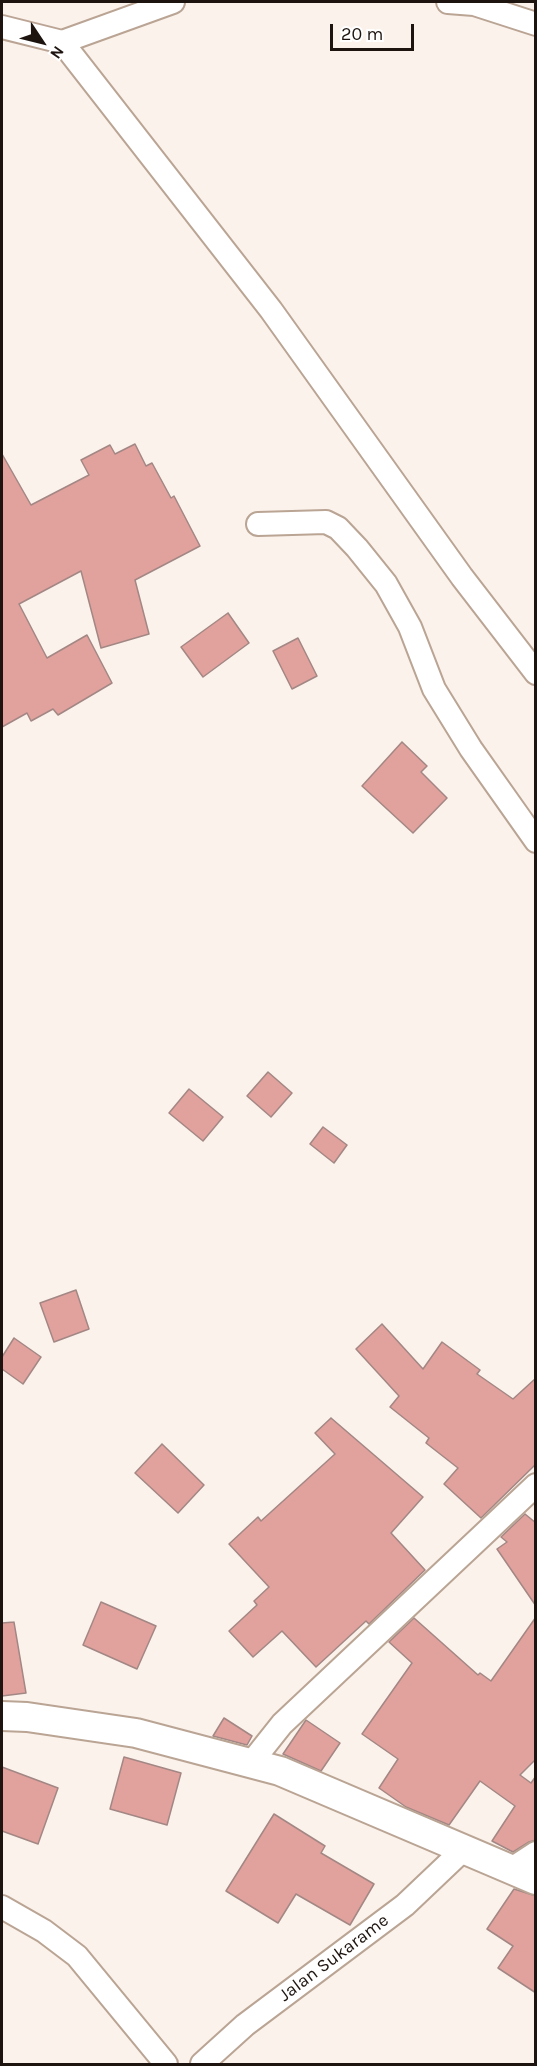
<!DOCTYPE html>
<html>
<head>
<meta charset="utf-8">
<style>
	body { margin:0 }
	#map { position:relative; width:537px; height:2066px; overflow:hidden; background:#fbf2eb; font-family:Karla,sans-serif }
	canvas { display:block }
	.frame { position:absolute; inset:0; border:3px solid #1d140f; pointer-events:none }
	.north { position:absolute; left:12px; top:12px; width:60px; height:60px; -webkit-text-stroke:4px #fff; paint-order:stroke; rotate:125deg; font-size:16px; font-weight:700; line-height:24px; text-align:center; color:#1d140f }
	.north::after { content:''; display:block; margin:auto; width:21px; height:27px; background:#1d140f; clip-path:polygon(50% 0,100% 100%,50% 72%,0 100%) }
	.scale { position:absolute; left:330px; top:24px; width:84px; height:27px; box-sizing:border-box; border:3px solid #1d140f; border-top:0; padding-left:8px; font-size:18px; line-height:21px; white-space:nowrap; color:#1d140f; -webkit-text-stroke:4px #fff; paint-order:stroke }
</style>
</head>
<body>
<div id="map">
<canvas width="537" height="2066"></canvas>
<div class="frame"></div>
<div class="north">N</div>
<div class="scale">20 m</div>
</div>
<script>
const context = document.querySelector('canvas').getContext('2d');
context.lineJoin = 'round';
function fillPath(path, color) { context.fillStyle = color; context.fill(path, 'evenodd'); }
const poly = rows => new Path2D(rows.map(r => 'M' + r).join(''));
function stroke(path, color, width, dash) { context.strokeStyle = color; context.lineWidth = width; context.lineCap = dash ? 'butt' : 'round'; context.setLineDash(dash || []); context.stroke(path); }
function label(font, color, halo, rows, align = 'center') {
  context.font = font + ' Karla,sans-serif'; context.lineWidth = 6; context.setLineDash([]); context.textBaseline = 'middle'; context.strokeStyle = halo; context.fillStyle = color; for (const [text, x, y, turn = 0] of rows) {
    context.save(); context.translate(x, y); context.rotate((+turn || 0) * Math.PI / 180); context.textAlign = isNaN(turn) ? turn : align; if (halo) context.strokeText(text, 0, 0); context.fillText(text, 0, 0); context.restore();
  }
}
const building = poly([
	[135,444,146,466,152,463,171,498,174,496,200,546,135,580,149,634,101,648,81,571,19,604,47,658,87,635,112,683,58,715,53,709,31,721,27,713,2,727,2,454,31,505,89,475,81,460,110,445,115,454,135,444],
	[228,613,249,643,203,677,181,647,228,613],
	[298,638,317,676,292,689,273,651,298,638],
	[402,742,427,766,421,772,447,798,413,833,362,786,402,742],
	[268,1072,292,1093,271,1117,247,1096,268,1072],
	[189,1089,223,1117,203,1141,169,1113,189,1089],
	[323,1127,347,1145,334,1163,310,1144,323,1127],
	[76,1290,89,1329,54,1342,40,1303,76,1290],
	[382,1324,423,1369,442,1342,480,1370,477,1374,513,1399,536,1378,536,1464,481,1518,444,1484,458,1468,426,1443,429,1438,390,1407,399,1396,356,1349,382,1324],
	[14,1338,41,1357,23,1384,2,1369,2,1357,14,1338],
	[331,1418,423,1497,391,1533,425,1570,369,1624,366,1621,316,1667,282,1631,253,1657,229,1631,257,1605,254,1601,269,1587,229,1544,258,1517,261,1521,335,1454,315,1433,331,1418],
	[162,1444,204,1485,178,1513,135,1473,162,1444],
	[525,1514,536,1523,536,1606,497,1549,507,1542,501,1537,525,1514],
	[101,1602,156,1626,137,1669,83,1645,101,1602],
	[536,1617,536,1759,520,1775,531,1783,536,1776,536,1840,529,1842,513,1852,492,1841,515,1806,480,1781,449,1825,406,1807,379,1788,398,1759,362,1734,412,1663,389,1642,414,1618,478,1675,480,1673,491,1681,536,1617],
	[14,1622,26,1693,2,1696,2,1623,14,1622],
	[224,1718,252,1736,247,1745,213,1736,224,1718],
	[306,1720,340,1743,321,1771,283,1754,306,1720],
	[124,1757,181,1773,167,1825,110,1809,124,1757],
	[2,1767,58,1788,38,1844,2,1831,2,1767],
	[274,1814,325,1846,321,1853,374,1884,350,1925,296,1894,278,1923,226,1891,274,1814],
	[514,1889,536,1896,536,1993,498,1968,513,1946,487,1929,514,1889]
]);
const minor = poly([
	[448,2,474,4,536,24],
	[2,27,62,42,271,310,462,577,536,673],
	[62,42,173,2],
	[258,524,326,522,338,528,357,548,386,584,410,627,434,689,471,749,536,841],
	[251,1763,282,1724,536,1485],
	[510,1870,536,1853],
	[2,1907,44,1931,77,1956,166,2064],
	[202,2064,245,2025,405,1905,464,1849]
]);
const tertiary = poly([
	[2,1716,27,1717,136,1733,280,1771,536,1880]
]);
const streetNames = [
	["Jalan Sukarame",334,1958,-37]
];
fillPath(building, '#e1a19d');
stroke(building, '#a38784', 1.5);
stroke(minor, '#baa494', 26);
stroke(tertiary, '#baa494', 32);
stroke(minor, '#fff', 22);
stroke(tertiary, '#fff', 28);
label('18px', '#1d140f', '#fff', streetNames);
</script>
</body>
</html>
